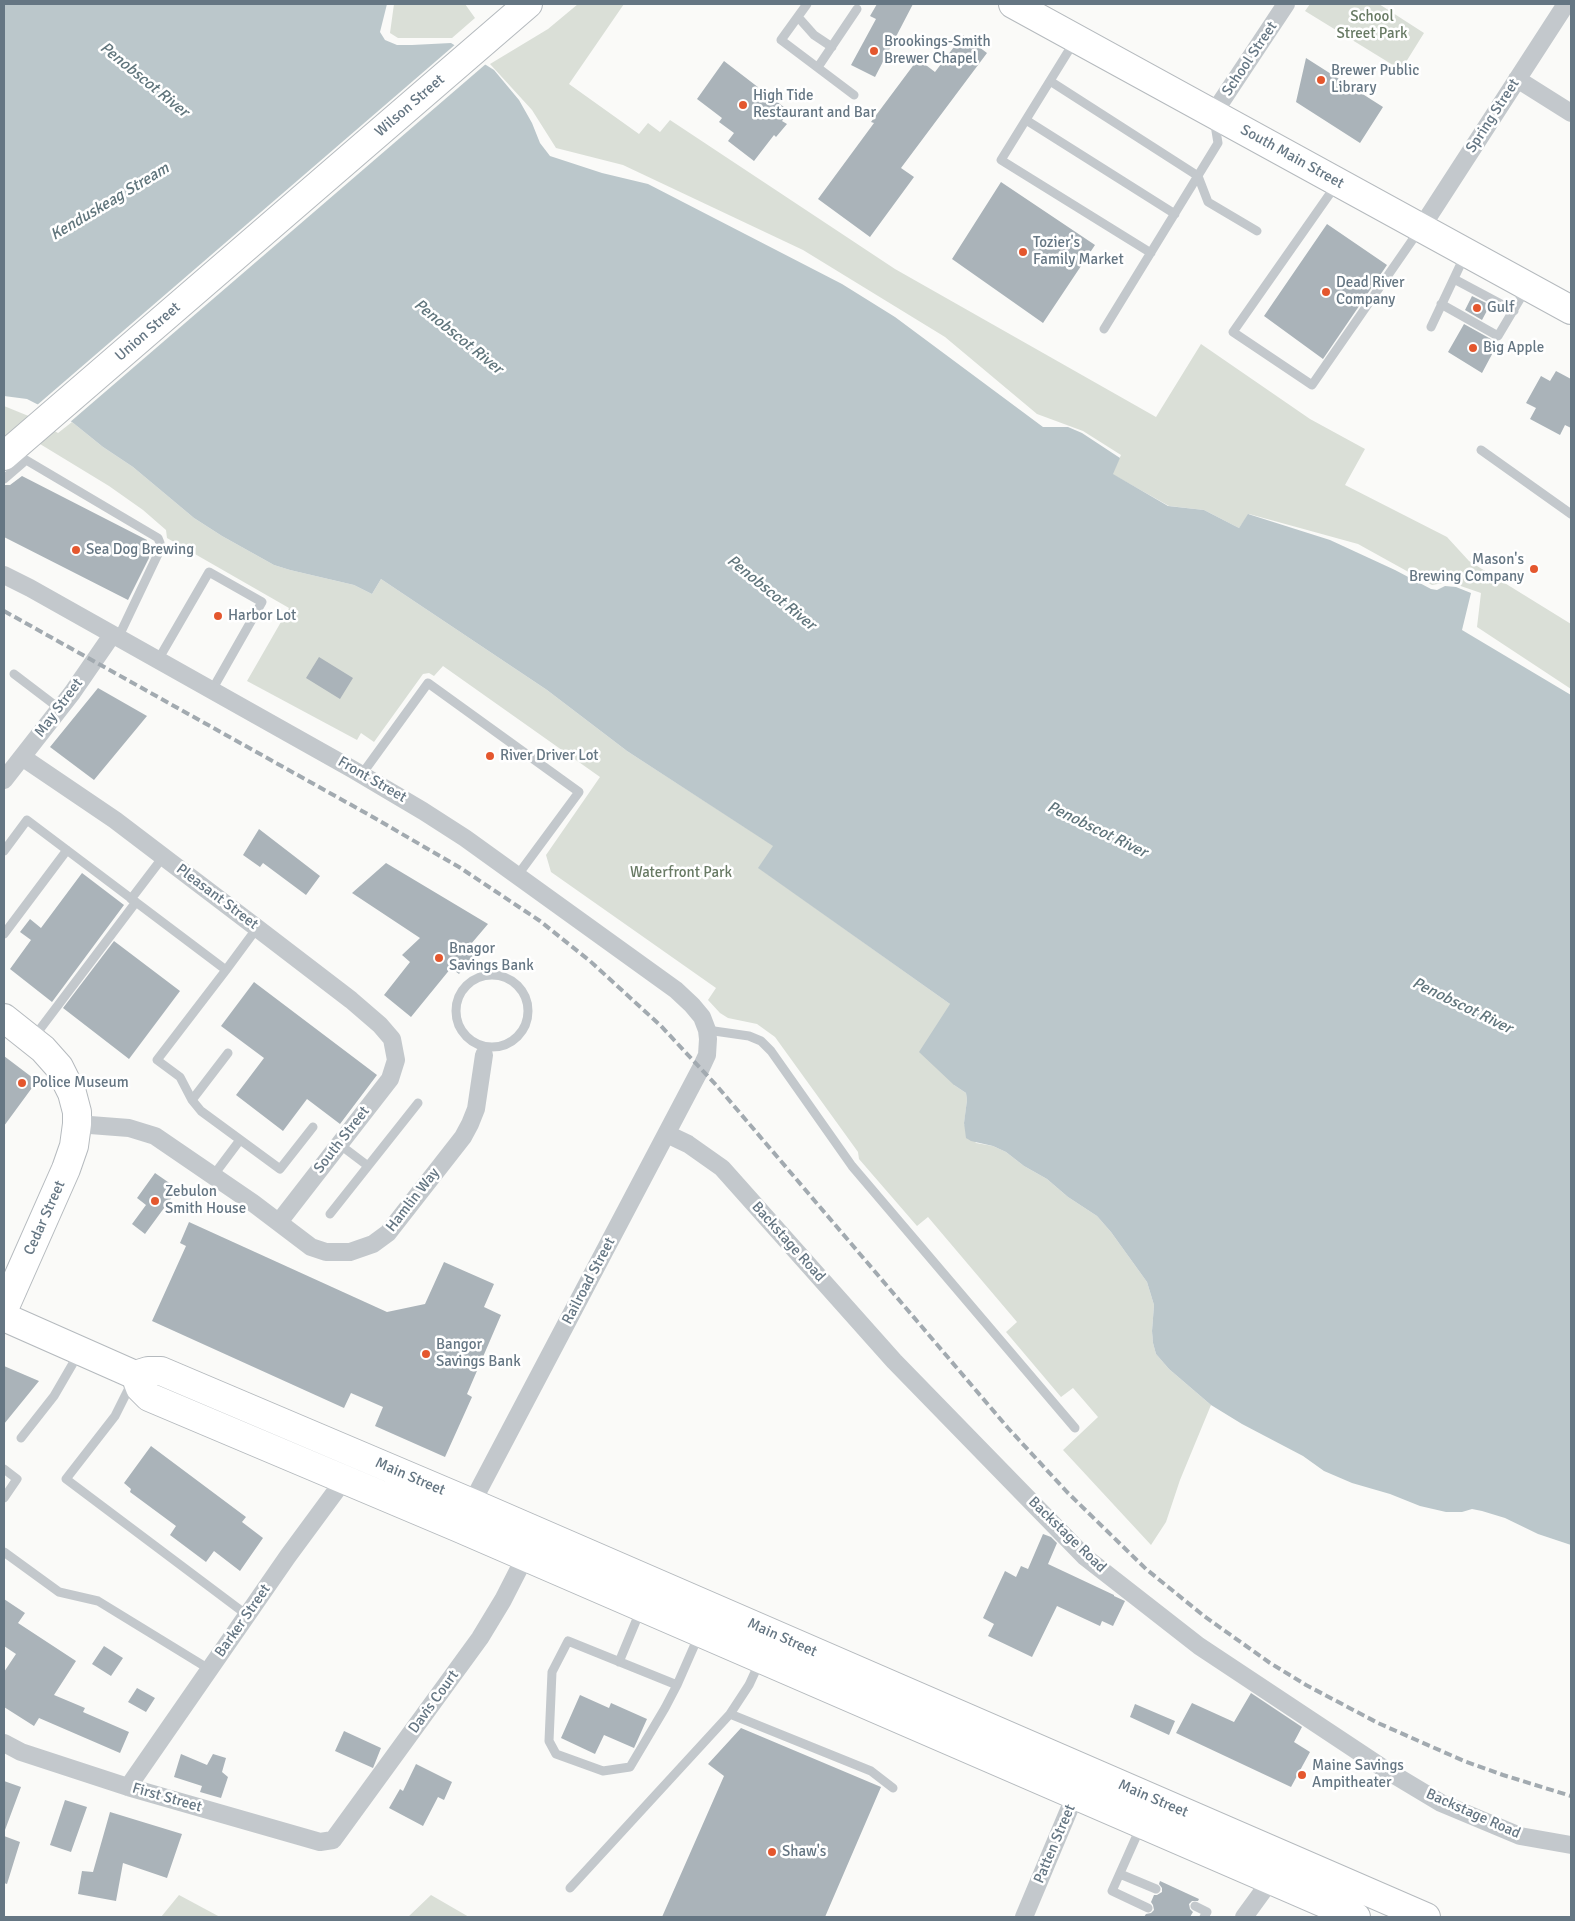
<!DOCTYPE html>
<html>
<head>
<meta charset="utf-8">
<style>
	body { margin:0 }
	#map { position:relative; width:1575px; height:1921px; overflow:hidden; background:#fafaf8; font-family:Signika,sans-serif }
	canvas { display:block }
	.frame { position:absolute; inset:0; border:5px solid #657683; pointer-events:none }
</style>
</head>
<body>
<div id="map">
<canvas width="1575" height="1921"></canvas>
<div class="frame"></div>
</div>
<script>
const context = document.querySelector('canvas').getContext('2d');
context.lineJoin = 'round';
function fillPath(path, color) { context.fillStyle = color; context.fill(path, 'evenodd'); }
const poly = rows => new Path2D(rows.map(r => 'M' + r).join(''));
function stroke(path, color, width, dash) { context.strokeStyle = color; context.lineWidth = width; context.lineCap = dash ? 'butt' : 'round'; context.setLineDash(dash || []); context.stroke(path); }
function label(font, color, halo, rows, align = 'center') {
  context.font = font + ' Signika,sans-serif'; context.lineWidth = 5; context.setLineDash([]); context.textBaseline = 'middle'; context.strokeStyle = halo; context.fillStyle = color; for (const [text, x, y, turn = 0] of rows) {
    context.save(); context.translate(x, y); context.rotate((+turn || 0) * Math.PI / 180); context.textAlign = isNaN(turn) ? turn : align; if (halo) context.strokeText(text, 0, 0); context.fillText(text, 0, 0); context.restore();
  }
}
const green = poly([
	[394,4,465,4,475,18,452,38,398,38,390,33],
	[578,4,624,4,569,84,639,134,648,123,660,132,670,120,895,269,1156,417,1201,344,1310,419,1365,449,1345,485,1447,537,1469,561,1571,624,1571,689,1477,627,1481,593,1449,582,1432,585,1358,544,1249,514,1239,528,1204,510,1169,506,1112,474,1121,455,1083,431,1037,414,945,337,803,250,623,165,556,148,532,110,490,64,548,29],
	[1310,4,1379,4,1424,33,1401,70,1305,11],
	[4,406,31,417,58,433,72,422,103,447,133,467,194,518,222,536,274,565,290,570,354,585,372,594,381,579,547,690,627,751,774,846,759,868,950,1004,954,1085,966,1093,967,1100,964,1124,976,1143,993,1146,1006,1152,1024,1166,1047,1179,1068,1197,1097,1216,1111,1232,1147,1282,1154,1305,1152,1331,1153,1343,1156,1354,1169,1369,1211,1405,1180,1480,1166,1522,1151,1545,1063,1450,1098,1417,1073,1388,1061,1397,1006,1332,1017,1322,928,1217,917,1226,859,1159,858,1152,775,1037,757,1024,728,1018,720,1013,708,1000,716,988,551,872,546,855,600,777,443,666,434,676,429,673,423,674,374,742,361,733,357,740,247,681,289,608,167,538,166,530,143,510,109,486,17,430,4,440],
	[179,1895,220,1917,161,1917],
	[431,1895,469,1917,408,1917]
]);
const water = poly([
	[4,4,387,4,380,32,385,40,397,45,412,45,451,43,494,70,519,100,532,123,540,143,550,156,602,173,648,184,842,284,895,317,1043,427,1068,427,1082,433,1120,458,1113,474,1168,506,1204,510,1239,528,1248,514,1330,540,1395,570,1431,589,1437,590,1445,586,1456,587,1471,593,1462,630,1571,695,1571,1545,1538,1534,1505,1518,1482,1511,1472,1509,1462,1512,1446,1512,1420,1506,1390,1494,1352,1483,1324,1471,1303,1456,1242,1424,1211,1405,1169,1369,1156,1354,1153,1343,1152,1331,1154,1305,1147,1282,1111,1232,1097,1216,1068,1197,1047,1179,1024,1166,1006,1152,993,1146,971,1141,966,1138,964,1123,967,1100,966,1093,954,1085,919,1052,950,1004,758,868,773,846,627,751,547,690,381,579,372,594,354,585,290,570,274,565,222,536,194,518,133,467,103,447,72,422,27,399,4,396]
]);
const pier = poly([
	[457,43,487,63,69,423,36,406]
]);
const building = poly([
	[877,4,913,4,875,77,851,65,876,19,870,16],
	[963,35,987,53,901,168,914,177,870,237,818,199,874,123,871,122,918,59,935,72],
	[1306,58,1383,107,1360,143,1296,102],
	[724,61,789,111,782,121,787,124,776,137,774,135,754,161,728,141,734,133,719,122,722,118,697,99],
	[1001,182,1095,245,1043,323,952,259],
	[1327,224,1387,265,1323,359,1264,316],
	[1472,296,1490,305,1482,320,1465,310],
	[1464,324,1498,343,1482,373,1448,352],
	[1556,371,1571,379,1571,428,1565,425,1560,435,1530,419,1536,408,1526,403,1541,376,1550,381],
	[22,476,147,540,149,558,128,600,4,537,4,485,10,485],
	[319,657,353,678,340,699,306,678],
	[98,688,147,716,94,780,50,747],
	[259,829,320,876,306,895,263,863,260,867,243,855],
	[386,863,488,924,471,944,478,950,459,974,451,968,411,1017,384,995,410,962,402,955,420,938,352,893],
	[82,873,124,905,52,1002,10,969,31,940,20,932,30,919,41,928],
	[114,941,180,991,129,1059,63,1008],
	[254,982,377,1075,340,1124,307,1099,283,1131,236,1095,264,1058,221,1026],
	[4,1056,37,1081,4,1126],
	[155,1173,178,1189,145,1234,132,1224,146,1205,137,1198],
	[189,1222,387,1312,425,1304,444,1262,494,1284,484,1307,501,1315,467,1394,472,1397,445,1457,375,1426,383,1407,351,1393,344,1408,152,1321,186,1246,180,1243],
	[4,1366,39,1381,4,1424],
	[151,1446,246,1517,242,1522,263,1538,240,1571,214,1551,206,1562,170,1535,176,1526,130,1492,131,1489,124,1483],
	[1043,1534,1051,1537,1057,1543,1048,1564,1114,1595,1114,1596,1125,1601,1113,1626,1102,1621,1100,1626,1057,1606,1032,1657,988,1636,994,1624,983,1618,1005,1571,1016,1577,1021,1566,1028,1569],
	[4,1599,25,1613,18,1623,76,1661,54,1695,85,1708,83,1712,129,1732,120,1753,39,1718,34,1726,4,1707,4,1672,16,1654,4,1646],
	[104,1646,123,1658,111,1676,92,1664],
	[137,1688,155,1698,146,1712,128,1702],
	[1251,1693,1302,1727,1294,1742,1310,1752,1291,1787,1176,1733,1192,1703,1234,1722],
	[580,1695,609,1708,611,1703,647,1719,634,1748,604,1735,595,1754,561,1738],
	[1135,1704,1175,1721,1169,1735,1130,1717],
	[741,1728,881,1787,825,1917,662,1917,724,1776,708,1764],
	[344,1731,381,1748,373,1768,335,1751],
	[181,1754,207,1765,213,1754,226,1758,222,1772,228,1777,221,1798,200,1792,202,1786,174,1777],
	[416,1764,452,1782,444,1800,438,1797,423,1826,389,1808,400,1789,403,1791],
	[4,1781,21,1787,5,1830,4,1830],
	[65,1800,87,1807,71,1852,50,1845],
	[110,1812,182,1834,167,1878,123,1863,116,1901,78,1894,82,1871,93,1872],
	[4,1836,20,1842,7,1884,4,1883],
	[1160,1881,1199,1899,1198,1901,1192,1901,1189,1904,1190,1909,1193,1912,1190,1917,1144,1917,1146,1914,1151,1913,1154,1910,1153,1905,1151,1902,1154,1895,1157,1895,1162,1892,1162,1888,1159,1884]
]);
const lane = poly([
	[807,4,781,40,854,95],
	[798,17,814,35,832,47],
	[1074,42,1001,160,1151,253],
	[818,67,857,9],
	[1050,81,1198,176,1208,202,1257,231],
	[1026,120,1175,214],
	[1336,185,1233,332,1312,385,1420,229],
	[1454,279,1514,311],
	[1441,304,1498,336,1526,289],
	[1431,327,1465,255],
	[1104,329,1218,143,1214,119],
	[1481,450,1571,514],
	[4,479,26,460,158,538,160,543,158,554,118,638],
	[158,660,209,572,262,602,212,690],
	[14,674,60,709],
	[362,774,428,683,579,792,517,876],
	[4,851,27,820,226,970,157,1060,180,1077,192,1100,201,1111,280,1169,313,1127],
	[131,899,163,857],
	[4,934,67,850],
	[226,970,257,928],
	'456 1011a36 36 0 1 1 72 0a36 36 0 1 1-72 0Z',
	[707,1030,749,1036,761,1041,771,1051,852,1166,1075,1428],
	[34,1037,136,902],
	[192,1100,228,1053],
	[339,1144,368,1166],
	[213,1176,240,1140],
	[330,1214,418,1103],
	[132,1382,115,1416,66,1479,247,1615],
	[21,1438,54,1396,79,1353],
	[4,1469,17,1479,4,1498],
	[4,1552,59,1592,98,1601,209,1669],
	[619,1662,641,1609],
	[677,1685,568,1641,552,1672,549,1741,556,1754,603,1771,630,1767,665,1708,677,1685,699,1635],
	[730,1714,871,1771,893,1788],
	[1141,1826,1112,1891,1148,1908],
	[1120,1874,1156,1889],
	[570,1888,730,1714,749,1685,760,1661],
	[1195,1906,1207,1912,1204,1917]
]);
const street = poly([
	[1517,79,1571,113],
	[1213,114,1286,4],
	[1421,228,1566,4],
	[4,575,30,588,352,769,423,811,465,838,676,990,692,1005,702,1017,707,1030,708,1039,707,1055,701,1068,467,1512],
	[22,757,115,820,257,928,351,1000,380,1025,392,1039,396,1060,390,1079,279,1222],
	[4,780,72,693,112,635],
	[77,1124,129,1128,155,1136,253,1203,311,1247,326,1252,350,1252,373,1244,388,1233,463,1137,470,1124,476,1109,484,1055],
	[667,1134,688,1144,722,1168,894,1361,1085,1557,1199,1646,1386,1770,1441,1803,1520,1836,1571,1845],
	[4,1743,21,1752,128,1787,320,1842,333,1840,480,1638,503,1600,525,1557],
	[128,1787,288,1556,344,1480,349,1470],
	[1024,1917,1079,1786],
	[1244,1917,1271,1880,1275,1871]
]);
const primary = poly([
	[1013,4,1571,310],
	[4,456,528,4],
	[4,1018,43,1049,59,1067,72,1093,77,1112,77,1124,74,1146,66,1169,4,1309],
	[4,1317,135,1375,148,1371,161,1371,472,1503,1426,1917],
	[135,1375,140,1388,149,1397,459,1528,1356,1917]
]);
const rail = poly([
	[4,611,371,816,459,867,540,921,590,961,661,1026,717,1086,1008,1428,1067,1492,1146,1569,1204,1616,1270,1663,1306,1685,1378,1723,1464,1761,1503,1775,1571,1796]
]);
const markers = [
	[874,51,5,"#e4572e"],
	[1321,80,5,"#e4572e"],
	[743,105,5,"#e4572e"],
	[1023,252,5,"#e4572e"],
	[1326,292,5,"#e4572e"],
	[1477,308,5,"#e4572e"],
	[1473,348,5,"#e4572e"],
	[76,550,5,"#e4572e"],
	[1534,569,5,"#e4572e"],
	[218,616,5,"#e4572e"],
	[490,756,5,"#e4572e"],
	[439,958,5,"#e4572e"],
	[22,1083,5,"#e4572e"],
	[155,1201,5,"#e4572e"],
	[426,1354,5,"#e4572e"],
	[1302,1775,5,"#e4572e"],
	[772,1852,5,"#e4572e"]
];
const parkNames = [
	["School",1372,17],
	["Street Park",1372,34],
	["Waterfront Park",681,873]
];
const poiNames = [
	["Brookings-Smith",884,42],
	["Brewer Chapel",884,59],
	["Brewer Public",1331,71],
	["Library",1331,88],
	["High Tide",753,96],
	["Restaurant and Bar",753,113],
	["Tozier's",1033,243],
	["Family Market",1033,260],
	["Dead River",1336,283],
	["Company",1336,300],
	["Gulf",1487,308],
	["Big Apple",1483,348],
	["Sea Dog Brewing",86,550],
	["Mason's",1524,560,"right"],
	["Brewing Company",1524,577,"right"],
	["Harbor Lot",228,616],
	["River Driver Lot",500,756],
	["Bnagor",449,949],
	["Savings Bank",449,966],
	["Police Museum",32,1083],
	["Zebulon",165,1192],
	["Smith House",165,1209],
	["Bangor",436,1345],
	["Savings Bank",436,1362],
	["Maine Savings",1312,1766],
	["Ampitheater",1312,1783],
	["Shaw's",782,1852]
];
const streetNames = [
	["School Street",1250,59,-56],
	["Wilson Street",410,106,-41],
	["Spring Street",1493,116,-57],
	["South Main Street",1292,157,29],
	["Union Street",148,332,-41],
	["May Street",59,708,-53],
	["Front Street",372,780,30],
	["Pleasant Street",217,897,37],
	["South Street",342,1140,-52],
	["Hamlin Way",413,1200,-52],
	["Cedar Street",45,1218,-66],
	["Backstage Road",788,1242,48],
	["Railroad Street",589,1281,-62],
	["Main Street",410,1477,23],
	["Backstage Road",1067,1535,44],
	["Barker Street",243,1621,-55],
	["Main Street",782,1638,24],
	["Davis Court",434,1702,-54],
	["First Street",167,1798,16],
	["Main Street",1153,1799,23],
	["Backstage Road",1473,1814,24],
	["Patten Street",1055,1844,-67]
];
const waterNames = [
	["Penobscot River",144,80,39],
	["Kenduskeag Stream",110,202,-31],
	["Penobscot River",458,337,39],
	["Penobscot River",771,593,39],
	["Penobscot River",1097,830,26],
	["Penobscot River",1462,1006,26]
];
fillPath(green, '#dadfd7');
fillPath(water, '#bbc7cb');
fillPath(pier, '#fafaf8');
fillPath(building, '#aab3b9');
stroke(primary, '#b5babe', 30);
stroke(lane, '#c3c8cc', 9);
stroke(street, '#c3c8cc', 18);
stroke(primary, '#fff', 28);
stroke(rail, '#a2aab0', 4, [8, 4]);
for (const [x, y, r, color] of markers) { const dot = new Path2D(); dot.arc(x, y, r, 0, 2 * Math.PI); context.fillStyle = color; context.fill(dot); stroke(dot, '#fff', 2); }
label('15px', '#687a64', '#fff', parkNames);
label('15px', '#657683', '#fff', poiNames, 'left');
label('15px', '#657683', '#fff', streetNames);
label('italic 16px', '#60757c', '#fff', waterNames);
</script>
</body>
</html>
